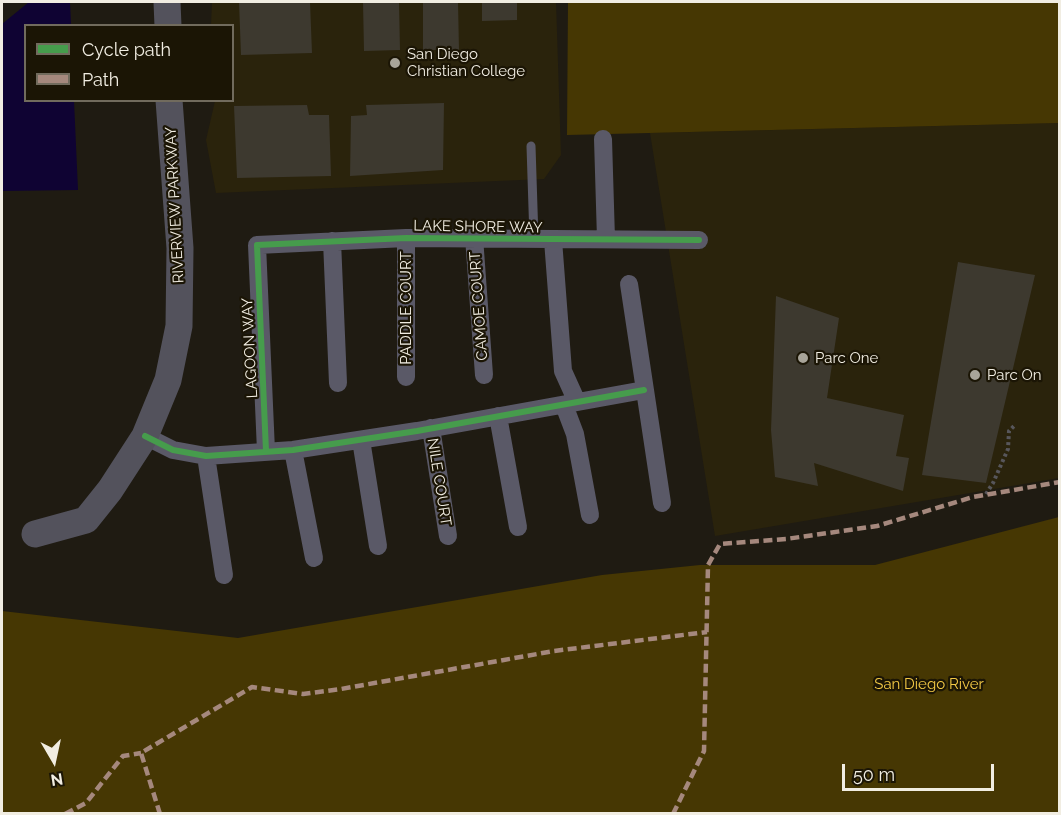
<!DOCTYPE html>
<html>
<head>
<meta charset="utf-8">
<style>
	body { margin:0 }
	#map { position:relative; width:1061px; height:815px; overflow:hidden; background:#1f1b12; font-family:Raleway,sans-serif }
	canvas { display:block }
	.frame { position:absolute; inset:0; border:3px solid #f1ede2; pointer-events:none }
	.legend { position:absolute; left:24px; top:24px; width:210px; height:78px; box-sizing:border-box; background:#1b1505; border:2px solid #716b5d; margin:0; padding:8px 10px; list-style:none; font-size:18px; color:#f1ede2 }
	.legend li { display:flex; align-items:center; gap:12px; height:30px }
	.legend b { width:30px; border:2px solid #716b5d }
	.north { position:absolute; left:24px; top:731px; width:60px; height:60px; -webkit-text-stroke:4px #1b1505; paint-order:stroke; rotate:171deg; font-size:16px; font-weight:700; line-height:24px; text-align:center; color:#f1ede2 }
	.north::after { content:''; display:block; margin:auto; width:21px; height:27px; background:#f1ede2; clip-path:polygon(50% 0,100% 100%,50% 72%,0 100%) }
	.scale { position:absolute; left:842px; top:764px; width:152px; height:27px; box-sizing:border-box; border:3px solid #f1ede2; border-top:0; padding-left:8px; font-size:18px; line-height:21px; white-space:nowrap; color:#f1ede2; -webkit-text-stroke:4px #1b1505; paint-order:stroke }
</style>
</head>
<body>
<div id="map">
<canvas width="1061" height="815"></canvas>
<div class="frame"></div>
<ul class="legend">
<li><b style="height:8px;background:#469c4c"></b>Cycle path</li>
<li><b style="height:8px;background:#a5887d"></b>Path</li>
</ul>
<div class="north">N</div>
<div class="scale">50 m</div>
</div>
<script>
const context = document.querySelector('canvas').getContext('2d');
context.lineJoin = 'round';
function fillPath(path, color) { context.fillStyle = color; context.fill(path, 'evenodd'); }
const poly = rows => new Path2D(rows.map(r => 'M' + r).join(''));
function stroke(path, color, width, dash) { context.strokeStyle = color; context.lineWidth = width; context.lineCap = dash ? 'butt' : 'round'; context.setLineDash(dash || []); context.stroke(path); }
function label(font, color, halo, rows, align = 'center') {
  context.font = font + ' Raleway,sans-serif'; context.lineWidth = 4.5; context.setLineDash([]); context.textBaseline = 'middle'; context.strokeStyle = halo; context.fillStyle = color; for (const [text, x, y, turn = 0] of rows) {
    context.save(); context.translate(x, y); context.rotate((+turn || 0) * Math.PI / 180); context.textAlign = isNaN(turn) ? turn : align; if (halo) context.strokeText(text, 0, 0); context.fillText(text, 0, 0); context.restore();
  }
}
const built = poly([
	[212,2,556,2,561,155,544,179,216,193,206,140,215,101,232,100,232,26,211,25],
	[1059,123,1059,478,715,536,650,133]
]);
const green = poly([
	[568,2,1059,2,1059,123,567,135],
	[1059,517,1059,813,2,813,2,611,238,638,602,575,700,565,875,565]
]);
const water = poly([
	[29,2,70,2,71,25,26,26,26,100,74,101,78,190,2,191,2,24]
]);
const building = poly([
	[239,2,310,2,312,53,241,55],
	[363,2,399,2,400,50,364,51],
	[423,2,458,2,459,50,423,50],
	[482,2,517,2,517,20,482,21],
	[444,103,443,170,350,176,351,116,367,115,366,105],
	[307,105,309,115,329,115,331,176,237,178,234,106],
	[958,262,1035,275,986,483,922,475],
	[776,296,839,318,827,398,904,415,896,456,909,458,903,491,814,463,818,486,775,477,771,430]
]);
const path = poly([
	[986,494,993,483,1008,449,1009,431,1015,425]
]);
const lane = poly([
	[531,146,534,239]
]);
const street = poly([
	[603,139,606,239],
	[474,237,484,375],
	[406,238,406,377],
	[553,240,563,371,577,402],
	[332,241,338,383],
	[629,284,662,503],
	[564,405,575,434,590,515],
	[498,416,518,527],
	[431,428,448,536],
	[145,436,173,450,206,456,293,450,417,431,644,390],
	[361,440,378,546],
	[293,450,314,558],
	[266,451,257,245,406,238,699,240],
	[206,456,224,575]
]);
const secondary = poly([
	[167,2,168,26],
	[35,534,86,520,110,490,145,436,168,380,179,326,180,248,169,100]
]);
const quiet = poly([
	[65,814,86,803,123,756,141,753],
	[160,814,141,753,252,687,303,694,341,689,554,651,707,632],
	[673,814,704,751,708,565,720,544,786,539,877,526,973,497,1060,482]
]);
const cycleway = poly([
	[145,436,173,450,206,456,293,450,417,431,644,390],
	[266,451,257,245,406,238,699,240]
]);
const markers = [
	[395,63,6,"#a8a499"],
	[803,358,6,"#a8a499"],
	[975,375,6,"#a8a499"]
];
const poiNames = [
	["San Diego",407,54],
	["Christian College",407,71],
	["Parc One",815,358],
	["Parc On",987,375]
];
const streetNames = [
	["RIVERVIEW PARKWAY",175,205,-93],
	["LAKE SHORE WAY",478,227,1],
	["CAMOE COURT",479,306,-94],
	["PADDLE COURT",406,308,-90],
	["LAGOON WAY",250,348,-93],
	["NILE COURT",439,482,81]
];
const parkNames = [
	["San Diego River",929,684]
];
fillPath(built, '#2a230c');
fillPath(green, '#463703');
fillPath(water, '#0f0333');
fillPath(building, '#3d392f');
stroke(path, '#57565b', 4, [3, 3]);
stroke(lane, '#5a5967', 9);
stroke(street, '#5a5967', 18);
stroke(secondary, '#53525c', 27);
stroke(quiet, '#a5887d', 4.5, [9, 4.5]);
stroke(cycleway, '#469c4c', 6);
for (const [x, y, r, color] of markers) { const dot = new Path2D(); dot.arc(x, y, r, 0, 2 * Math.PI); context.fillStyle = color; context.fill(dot); stroke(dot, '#1b1505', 2); }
label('15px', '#f1ede2', '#1b1505', poiNames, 'left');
label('15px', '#f1ede2', '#1b1505', streetNames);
label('15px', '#f3c945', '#1b1505', parkNames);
</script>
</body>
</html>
